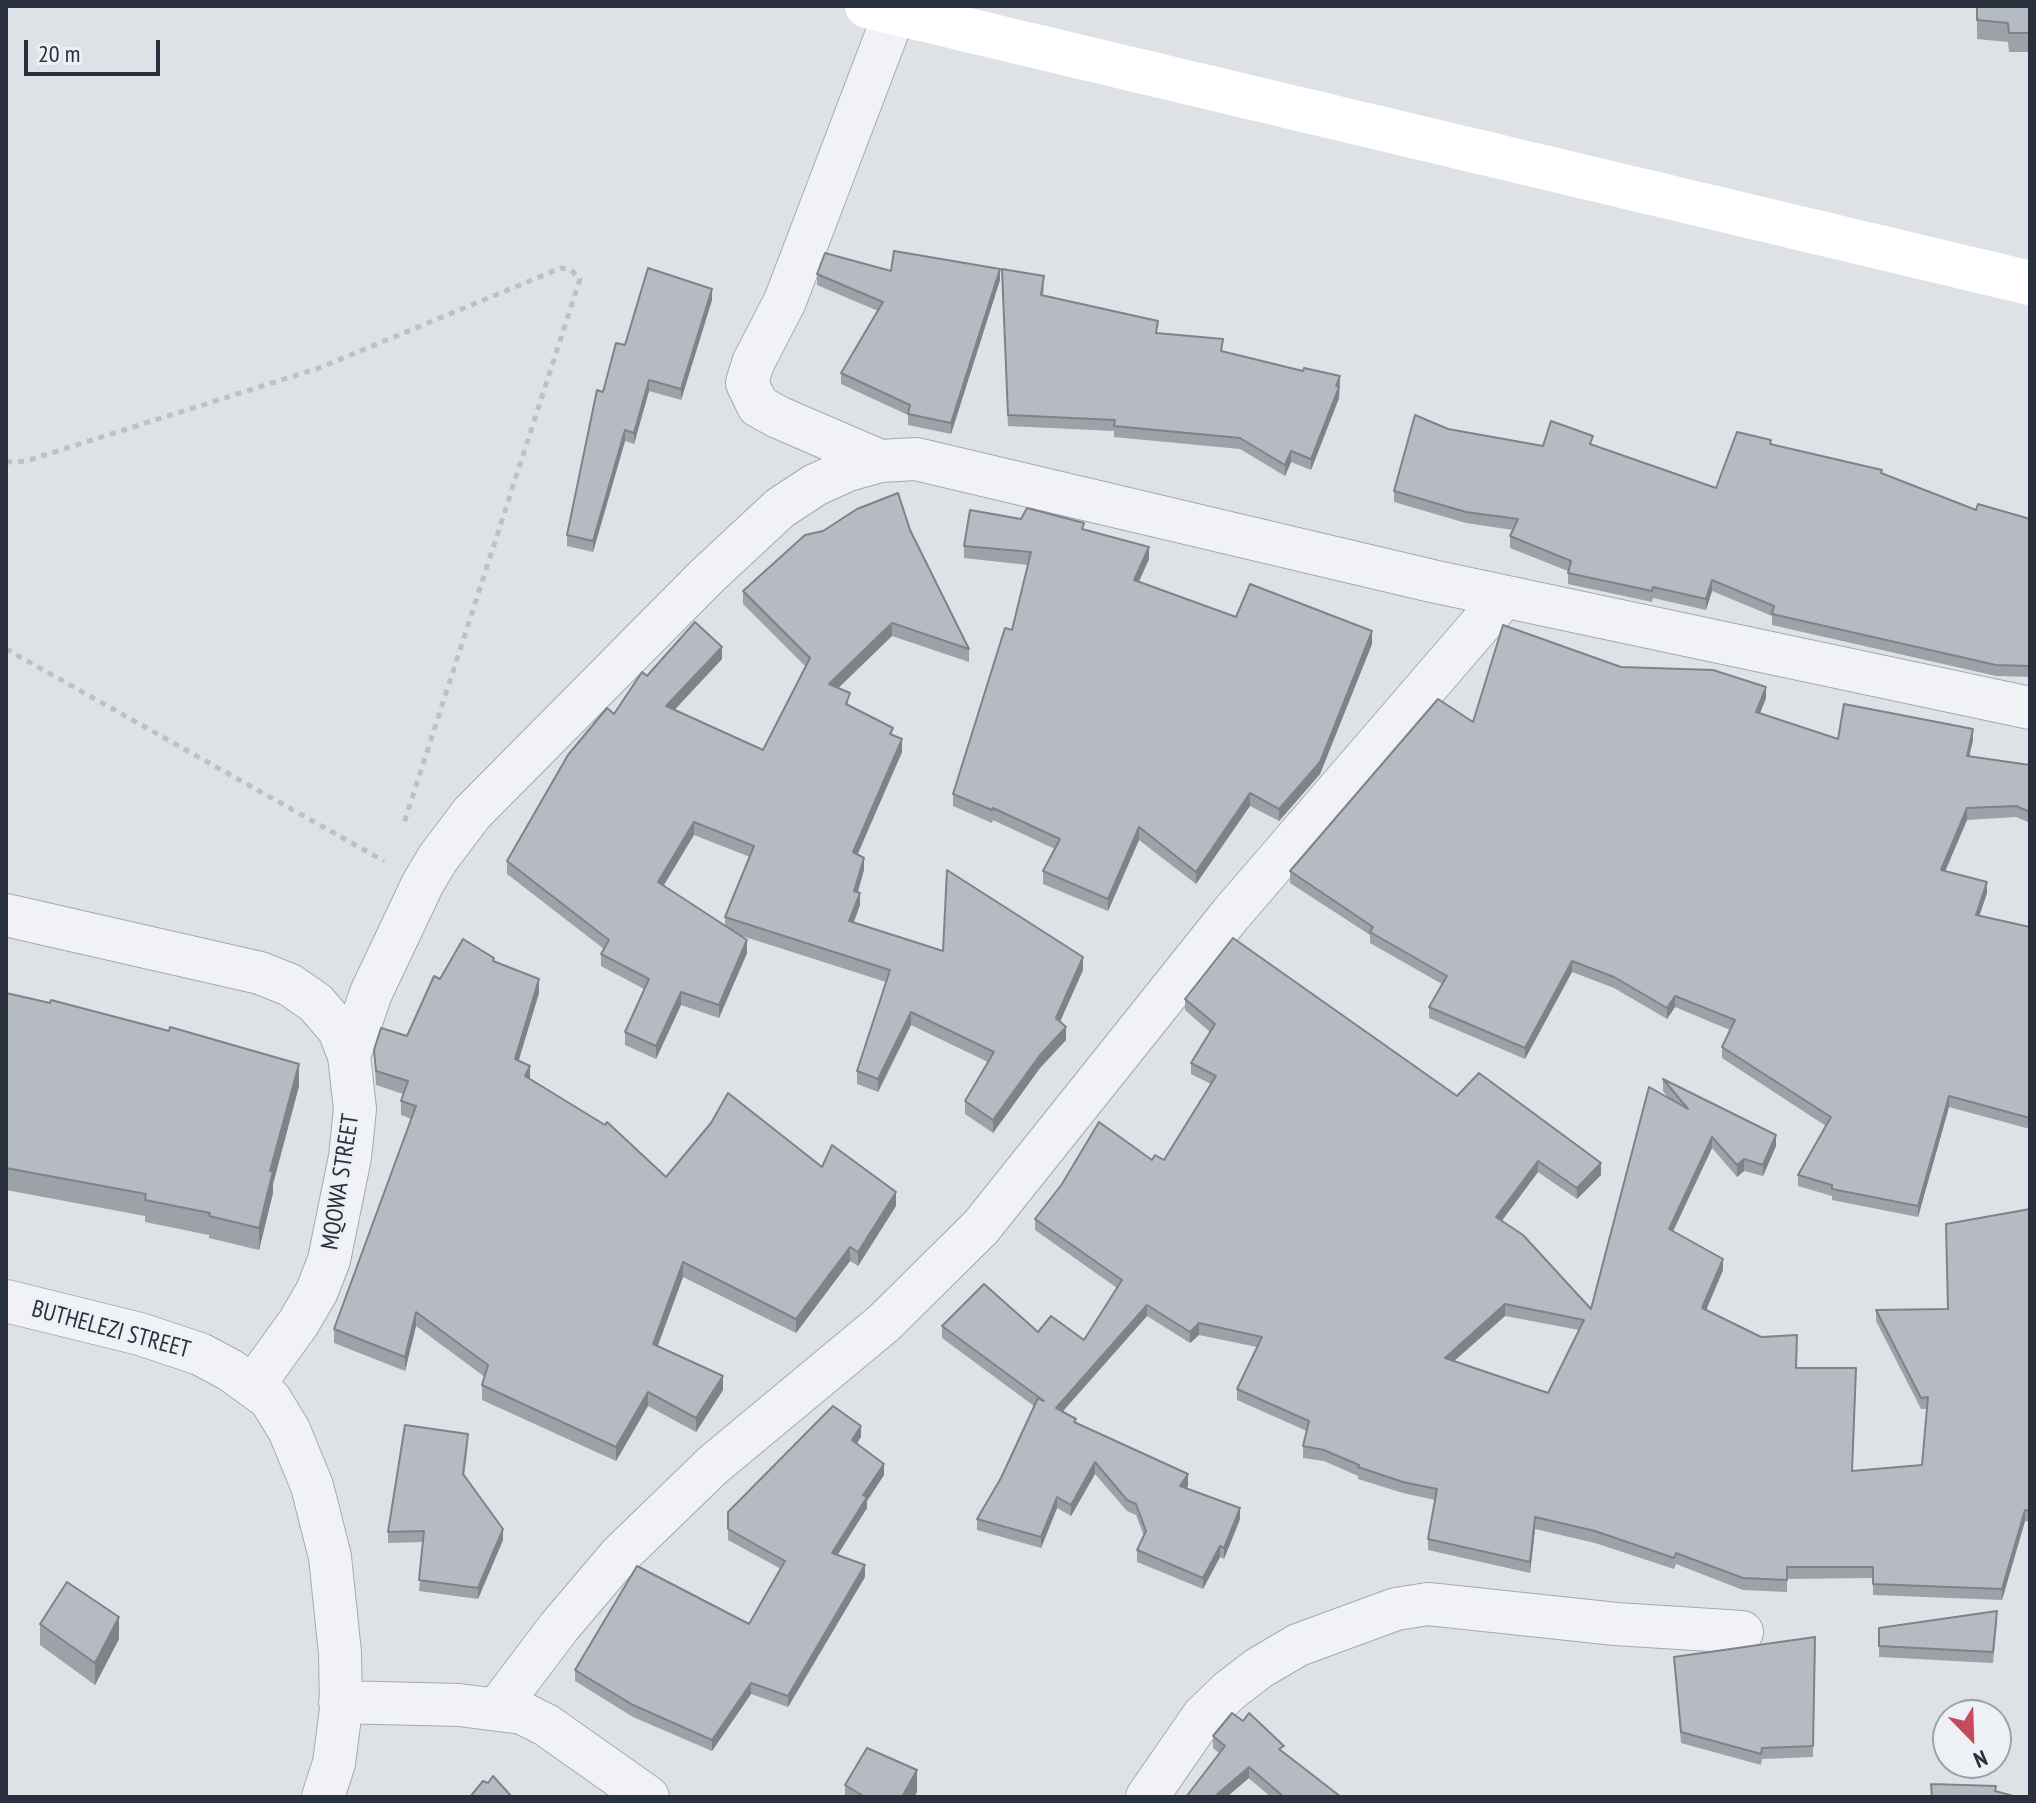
<!DOCTYPE html>
<html>
<head>
<meta charset="utf-8">
<style>
	body { margin:0 }
	#map { position:relative; width:2036px; height:1803px; overflow:hidden; background:#dee2e7; font-family:"PT Sans Narrow",sans-serif }
	canvas { display:block }
	.frame { position:absolute; inset:0; border:8px solid #28303d; pointer-events:none }
	.north { position:absolute; left:1932px; top:1699px; width:80px; height:80px; box-sizing:border-box; background:#edf0f5; border:2px solid #9ea3ab; border-radius:50%; rotate:157deg; font-size:22px; font-weight:700; line-height:32px; text-align:center; color:#28303d }
	.north::after { content:''; display:block; margin:auto; width:28px; height:36px; background:#c54a5d; clip-path:polygon(50% 0,100% 100%,50% 72%,0 100%) }
	.scale { position:absolute; left:24px; top:40px; width:136px; height:36px; box-sizing:border-box; border:4px solid #28303d; border-top:0; padding-left:10px; font-size:24px; line-height:28px; white-space:nowrap; color:#28303d; -webkit-text-stroke:6px #edf0f5; paint-order:stroke }
</style>
</head>
<body>
<div id="map">
<canvas width="2036" height="1803"></canvas>
<div class="frame"></div>
<div class="north">N</div>
<div class="scale">20 m</div>
</div>
<script>
const context = document.querySelector('canvas').getContext('2d');
context.lineJoin = 'round';
const poly = rows => new Path2D(rows.map(r => 'M' + r).join(''));
function stroke(path, color, width, dash) { context.strokeStyle = color; context.lineWidth = width; context.lineCap = dash ? 'butt' : 'round'; context.setLineDash(dash || []); context.stroke(path); }
function fillPath(path, color) { context.fillStyle = color; context.fill(path, 'evenodd'); }
function label(font, color, halo, rows, align = 'center') {
  context.font = font + ' "PT Sans Narrow",sans-serif'; context.lineWidth = 6; context.setLineDash([]); context.textBaseline = 'middle'; context.strokeStyle = halo; context.fillStyle = color; for (const [text, x, y, turn = 0] of rows) {
    context.save(); context.translate(x, y); context.rotate((+turn || 0) * Math.PI / 180); context.textAlign = isNaN(turn) ? turn : align; if (halo) context.strokeText(text, 0, 0); context.fillText(text, 0, 0); context.restore();
  }
}
const path = poly([
	[6,462,26,461,319,368,561,268,571,270,580,279,403,826],
	[6,649,384,861]
]);
const minor = poly([
	[880,461,778,417,758,406,747,383,753,363,785,301,895,12],
	[6,915,260,973,290,985,316,1003,339,1030,349,1056,355,1109,350,1157,329,1260,317,1291,299,1322,253,1386],
	[349,1056,371,993,423,883,438,858,472,813,707,576,780,508,815,485,848,470,880,461,916,459,1432,581,2030,708],
	[6,1301,140,1334,200,1354,230,1370,270,1399,289,1430,312,1486,330,1557,340,1653,341,1709,334,1763,323,1797],
	[340,1702,459,1705,522,1713,546,1725,648,1797],
	[497,1709,559,1627,620,1555,713,1465,884,1323,981,1227,1231,914,1504,597],
	[1147,1797,1203,1716,1229,1691,1259,1668,1298,1645,1396,1609,1428,1604,1616,1624,1742,1632]
]);
const secondary = poly([
	[867,6,2030,283]
]);
const wall = poly([
	[1977,6,2030,6,2030,52,2009,52,2008,42,1977,39],
	[891,271,1000,280,951,434,908,425,908,415,841,384,841,373,878,311,817,285,817,274],
	[1002,280,1044,287,1043,295,1158,333,1223,352,1303,371,1340,376,1339,398,1311,470,1291,462,1285,476,1240,449,1114,437,1114,431,1008,426],
	[712,300,681,400,649,391,634,444,625,441,593,552,567,546,567,535,625,345],
	[1448,429,1543,446,1593,445,1716,488,1771,444,1882,473,1976,510,2030,519,2030,677,1996,676,1772,625,1772,616,1712,591,1706,610,1653,598,1652,602,1568,584,1568,571,1510,548,1510,536,1513,530,1466,523,1394,502,1394,491],
	[1084,529,1149,559,1138,582,1236,617,1372,644,1320,774,1279,821,1250,806,1196,884,1139,840,1108,911,1043,884,1043,871,1055,849,993,820,992,823,953,806,953,794,1012,630,1028,565,964,558,964,546],
	[910,530,969,649,969,662,892,636,838,688,850,706,893,736,902,752,857,854,864,870,858,892,860,905,854,922,943,951,1083,970,1060,1021,1066,1040,1040,1068,993,1133,965,1114,965,1101,988,1062,911,1025,878,1092,857,1084,857,1071,886,982,739,935,747,953,719,1018,681,1005,656,1059,625,1045,625,1032,644,989,601,966,601,954,604,949,507,874,507,861,614,714,647,676,722,659,674,710,763,750,806,667,743,604,743,591],
	[694,835,750,857,725,917,725,926,663,885],
	[1621,667,1766,698,1760,713,1838,739,1973,740,1969,756,2030,765,2030,823,2016,817,1967,820,1945,871,1987,893,1979,916,2030,927,2030,1129,1949,1107,1918,1217,1832,1200,1832,1196,1798,1186,1798,1175,1826,1126,1722,1058,1722,1047,1730,1030,1675,1007,1667,1019,1614,988,1572,972,1525,1059,1429,1018,1429,1007,1442,984,1370,943,1370,935,1290,883,1290,871,1473,722],
	[494,961,539,993,518,1060,530,1079,666,1177,822,1167,896,1206,858,1266,850,1261,796,1333,683,1277,658,1346,723,1390,696,1432,648,1406,616,1461,482,1400,482,1385,485,1377,416,1326,405,1371,334,1343,334,1329,411,1119,401,1115,401,1101,403,1094,376,1085,374,1050,407,1036],
	[6,993,299,1086,273,1184,273,1193,259,1250,209,1238,209,1235,145,1222,145,1216,6,1190],
	[1185,999,1457,1096,1601,1175,1577,1199,1538,1172,1502,1221,1591,1309,1669,1099,1663,1091,1663,1079,1776,1146,1763,1176,1744,1171,1737,1177,1712,1148,1673,1231,1723,1270,1706,1310,1796,1368,1852,1471,1922,1465,1927,1409,1921,1409,1876,1321,1876,1310,1947,1309,2030,1209,2030,1522,2025,1521,2002,1600,1873,1595,1873,1578,1787,1579,1787,1592,1743,1590,1676,1564,1674,1569,1595,1543,1535,1529,1530,1573,1428,1550,1428,1539,1435,1500,1403,1493,1358,1479,1358,1476,1324,1461,1303,1458,1303,1446,1307,1431,1237,1400,1237,1389,1257,1347,1199,1335,1190,1343,1147,1316,1062,1412,1076,1422,1188,1486,1186,1488,1240,1519,1224,1559,1220,1557,1203,1589,1137,1562,1137,1550,1144,1536,1136,1515,1127,1511,1095,1474,1071,1516,1057,1508,1041,1548,977,1530,977,1519,1001,1478,1034,1406,942,1338,942,1326,1038,1332,1084,1340,1117,1288,1035,1230,1035,1219,1152,1160,1164,1160,1211,1084,1191,1074,1191,1063,1210,1032,1185,1010],
	[1505,1316,1579,1330,1548,1393,1454,1361],
	[861,1437,857,1443,884,1475,867,1501,867,1508,837,1555,865,1577,788,1707,751,1694,712,1751,633,1717,575,1681,575,1670,749,1624,781,1569,728,1540,728,1512],
	[468,1445,464,1476,503,1540,478,1599,419,1591,423,1542,388,1543,388,1532],
	[1997,1622,1993,1663,1879,1657,1879,1628],
	[40,1624,119,1639,95,1685,40,1645],
	[1815,1637,1813,1757,1762,1759,1761,1765,1681,1743,1674,1657],
	[1213,1736,1284,1753,1341,1797,1271,1797,1213,1748],
	[845,1785,917,1792,914,1797,845,1797]
]);
const shadedWall = poly([
	[1000,269,1000,280,951,434,951,423],
	[712,289,712,300,681,400,681,389],
	[1340,376,1339,398,1311,470,1311,459],
	[649,380,649,391,634,444,634,433],
	[625,430,625,441,593,552,593,541],
	[1291,451,1291,462,1285,476,1285,465],
	[1149,547,1149,559,1134,593,1134,580],
	[1712,580,1712,591,1706,610,1706,599],
	[892,623,892,636,829,697,829,684],
	[1372,631,1372,644,1320,774,1279,821,1279,809],
	[722,647,722,659,666,719,666,706],
	[1766,687,1766,698,1756,723,1756,712],
	[1973,729,1973,740,1967,767,1967,756],
	[902,739,902,752,853,865,853,852],
	[1250,793,1250,806,1196,884,1196,872],
	[1967,808,1967,820,1941,881,1941,870],
	[694,822,694,835,658,895,658,882],
	[1139,827,1139,840,1108,911,1108,899],
	[864,858,864,870,854,904,854,891],
	[1987,882,1987,893,1976,926,1976,915],
	[860,893,860,905,849,934,849,921],
	[747,940,747,953,719,1018,719,1005],
	[1083,957,1083,970,1056,1031,1056,1018],
	[1572,961,1572,972,1525,1059,1525,1048],
	[539,979,539,993,515,1073,515,1059],
	[681,992,681,1005,656,1059,656,1046],
	[1675,996,1675,1007,1667,1019,1667,1008],
	[911,1012,911,1025,878,1092,878,1079],
	[1066,1027,1066,1040,1040,1068,993,1133,993,1120,1040,1055],
	[299,1064,299,1086,273,1184,273,1193,259,1250,259,1228,270,1171],
	[530,1066,530,1080,525,1076],
	[1949,1096,1949,1107,1918,1217,1918,1206],
	[1776,1135,1776,1146,1763,1176,1763,1165],
	[1712,1137,1712,1148,1669,1240,1669,1229],
	[1744,1159,1744,1171,1737,1177,1737,1165],
	[1538,1161,1538,1172,1496,1228,1496,1217],
	[1601,1163,1601,1175,1577,1199,1577,1188],
	[896,1192,896,1206,858,1266,858,1252],
	[850,1247,850,1261,796,1333,796,1319],
	[1723,1259,1723,1270,1702,1320,1702,1308],
	[683,1262,683,1277,653,1358,653,1344],
	[1505,1304,1505,1316,1445,1369,1445,1358],
	[1147,1305,1147,1316,1056,1419,1056,1408],
	[416,1312,416,1326,405,1371,405,1357],
	[1199,1323,1199,1335,1190,1343,1190,1332],
	[723,1376,723,1390,696,1432,696,1418],
	[648,1392,648,1406,616,1461,616,1447],
	[861,1426,861,1437,852,1451,852,1440],
	[1095,1462,1095,1474,1071,1516,1071,1505],
	[884,1464,884,1475,867,1501,867,1508,832,1564,832,1553,863,1495],
	[1188,1474,1188,1486,1180,1497,1180,1486],
	[1057,1497,1057,1508,1041,1548,1041,1537],
	[1240,1508,1240,1519,1224,1559,1224,1548],
	[2025,1510,2025,1521,2002,1600,2002,1589],
	[1535,1517,1535,1529,1530,1573,1530,1562],
	[503,1529,503,1540,478,1599,478,1588],
	[1220,1546,1220,1557,1203,1589,1203,1578],
	[865,1565,865,1577,788,1707,788,1696],
	[119,1617,119,1639,95,1685,95,1663],
	[751,1683,751,1694,712,1751,712,1740],
	[1249,1767,1249,1778,1227,1797,1214,1797],
	[917,1770,917,1792,914,1797,902,1797]
]);
const building = poly([
	[1977,6,2030,6,2030,33,2009,33,2008,23,1977,20,1977,6],
	[894,251,1000,269,951,423,908,414,910,405,841,373,883,302,817,274,825,253,891,271,894,251],
	[648,268,712,289,681,389,649,380,634,433,625,430,593,541,567,535,597,390,603,392,616,343,625,345,648,268],
	[1002,269,1044,276,1041,295,1158,321,1156,333,1223,339,1221,351,1303,371,1304,368,1340,376,1336,386,1339,387,1311,459,1291,451,1285,465,1240,438,1114,426,1115,420,1008,415,1002,269],
	[1415,415,1448,429,1543,446,1551,421,1593,436,1590,444,1716,488,1737,432,1771,440,1770,444,1882,470,1881,473,1976,510,1978,504,2030,519,2030,666,1996,665,1772,614,1774,606,1712,580,1706,599,1653,587,1652,591,1568,573,1571,561,1510,536,1518,519,1466,512,1394,491,1415,415],
	[898,493,910,530,969,649,892,623,829,684,850,693,846,704,893,728,890,734,902,739,853,852,864,858,854,891,860,893,849,921,943,951,947,870,1083,957,1056,1018,1066,1027,1040,1055,993,1120,965,1101,994,1052,911,1012,878,1079,857,1071,890,970,725,917,754,846,694,822,658,882,747,940,719,1005,681,992,656,1046,625,1032,649,979,601,954,609,940,507,861,568,755,607,708,614,714,642,672,647,676,695,622,722,647,666,706,763,750,810,658,743,591,805,535,823,531,857,509,898,493],
	[1027,508,1084,523,1082,529,1149,547,1134,580,1236,617,1250,584,1372,631,1320,762,1279,809,1250,793,1196,872,1139,827,1108,899,1043,871,1060,839,993,808,992,810,953,794,1005,628,1012,630,1031,552,964,546,970,510,1021,519,1027,508],
	[1503,625,1621,667,1713,670,1766,687,1756,712,1838,739,1844,704,1973,729,1967,756,2030,765,2030,812,2016,806,1967,808,1941,870,1987,882,1976,915,2030,927,2030,1118,1949,1096,1918,1206,1832,1189,1832,1185,1798,1175,1831,1117,1722,1047,1735,1020,1675,996,1667,1008,1614,977,1572,961,1525,1048,1429,1007,1447,976,1370,932,1373,927,1290,871,1438,699,1473,722,1503,625],
	[1233,938,1457,1096,1479,1073,1601,1163,1577,1188,1538,1161,1496,1217,1523,1235,1591,1309,1649,1087,1688,1109,1663,1079,1776,1135,1763,1165,1744,1159,1737,1165,1712,1137,1669,1229,1723,1259,1702,1308,1761,1337,1797,1335,1796,1368,1856,1368,1852,1471,1922,1465,1928,1397,1921,1398,1876,1310,1948,1309,1946,1224,2030,1209,2030,1511,2025,1510,2002,1589,1873,1584,1873,1567,1787,1567,1787,1580,1743,1578,1676,1553,1674,1558,1595,1531,1535,1517,1530,1562,1428,1539,1437,1489,1403,1482,1358,1467,1359,1465,1324,1450,1303,1446,1309,1421,1237,1389,1262,1337,1199,1323,1190,1332,1147,1305,1056,1408,1076,1419,1074,1422,1188,1474,1180,1486,1240,1508,1224,1548,1220,1546,1203,1578,1137,1550,1146,1531,1136,1504,1127,1500,1095,1462,1071,1505,1057,1497,1041,1537,977,1519,1001,1478,1038,1398,1044,1401,942,1326,984,1284,1038,1332,1051,1316,1084,1340,1122,1280,1035,1219,1062,1184,1099,1122,1152,1160,1155,1155,1164,1160,1216,1076,1191,1063,1215,1024,1185,999,1233,938],
	[1505,1304,1584,1320,1548,1393,1445,1358,1505,1304],
	[463,939,494,958,493,961,539,979,515,1059,530,1066,525,1076,605,1125,607,1122,666,1177,711,1123,728,1093,822,1167,832,1145,896,1192,858,1252,850,1247,796,1319,683,1262,653,1344,723,1376,696,1418,648,1392,616,1447,482,1385,488,1365,416,1312,405,1357,334,1329,416,1106,401,1101,408,1081,376,1071,374,1050,381,1028,407,1036,434,976,440,979,463,939],
	[6,993,50,1003,51,1000,169,1031,170,1027,299,1064,270,1171,273,1171,259,1228,209,1216,210,1213,145,1200,146,1194,6,1168,6,993],
	[833,1406,861,1426,852,1440,884,1464,863,1495,867,1497,832,1553,865,1565,788,1696,751,1683,712,1740,633,1705,575,1670,637,1566,749,1624,785,1561,728,1529,728,1512,833,1406],
	[405,1425,468,1434,463,1474,503,1529,478,1588,419,1580,424,1531,388,1532,405,1425],
	[67,1582,119,1617,95,1663,40,1624,67,1582],
	[1997,1611,1993,1652,1879,1646,1879,1628,1997,1611],
	[1815,1637,1813,1746,1762,1748,1761,1754,1681,1732,1674,1657,1815,1637],
	[1232,1713,1243,1721,1249,1713,1284,1746,1279,1749,1341,1797,1284,1797,1249,1767,1214,1797,1186,1797,1225,1746,1213,1736,1232,1713],
	[867,1748,917,1770,902,1797,865,1797,845,1785,867,1748],
	[493,1776,512,1797,470,1797,483,1781,488,1783,493,1776],
	[1931,1784,1996,1786,1995,1791,2017,1797,1932,1797,1931,1784]
]);
const streetNames = [
	["MQOWA STREET",341,1182,-81],
	["BUTHELEZI STREET",111,1330,15]
];
stroke(minor, '#a4a9b1', 44);
stroke(path, '#bdc0c5', 5, [6, 6]);
stroke(minor, '#f1f2f5', 42);
stroke(secondary, '#fff', 44);
fillPath(wall, '#9da1a8');
fillPath(shadedWall, '#7f8388');
fillPath(building, '#b6bbc3');
stroke(building, '#7f8388', 2);
label('24px', '#28303d', '#edf0f5', streetNames);
</script>
</body>
</html>
